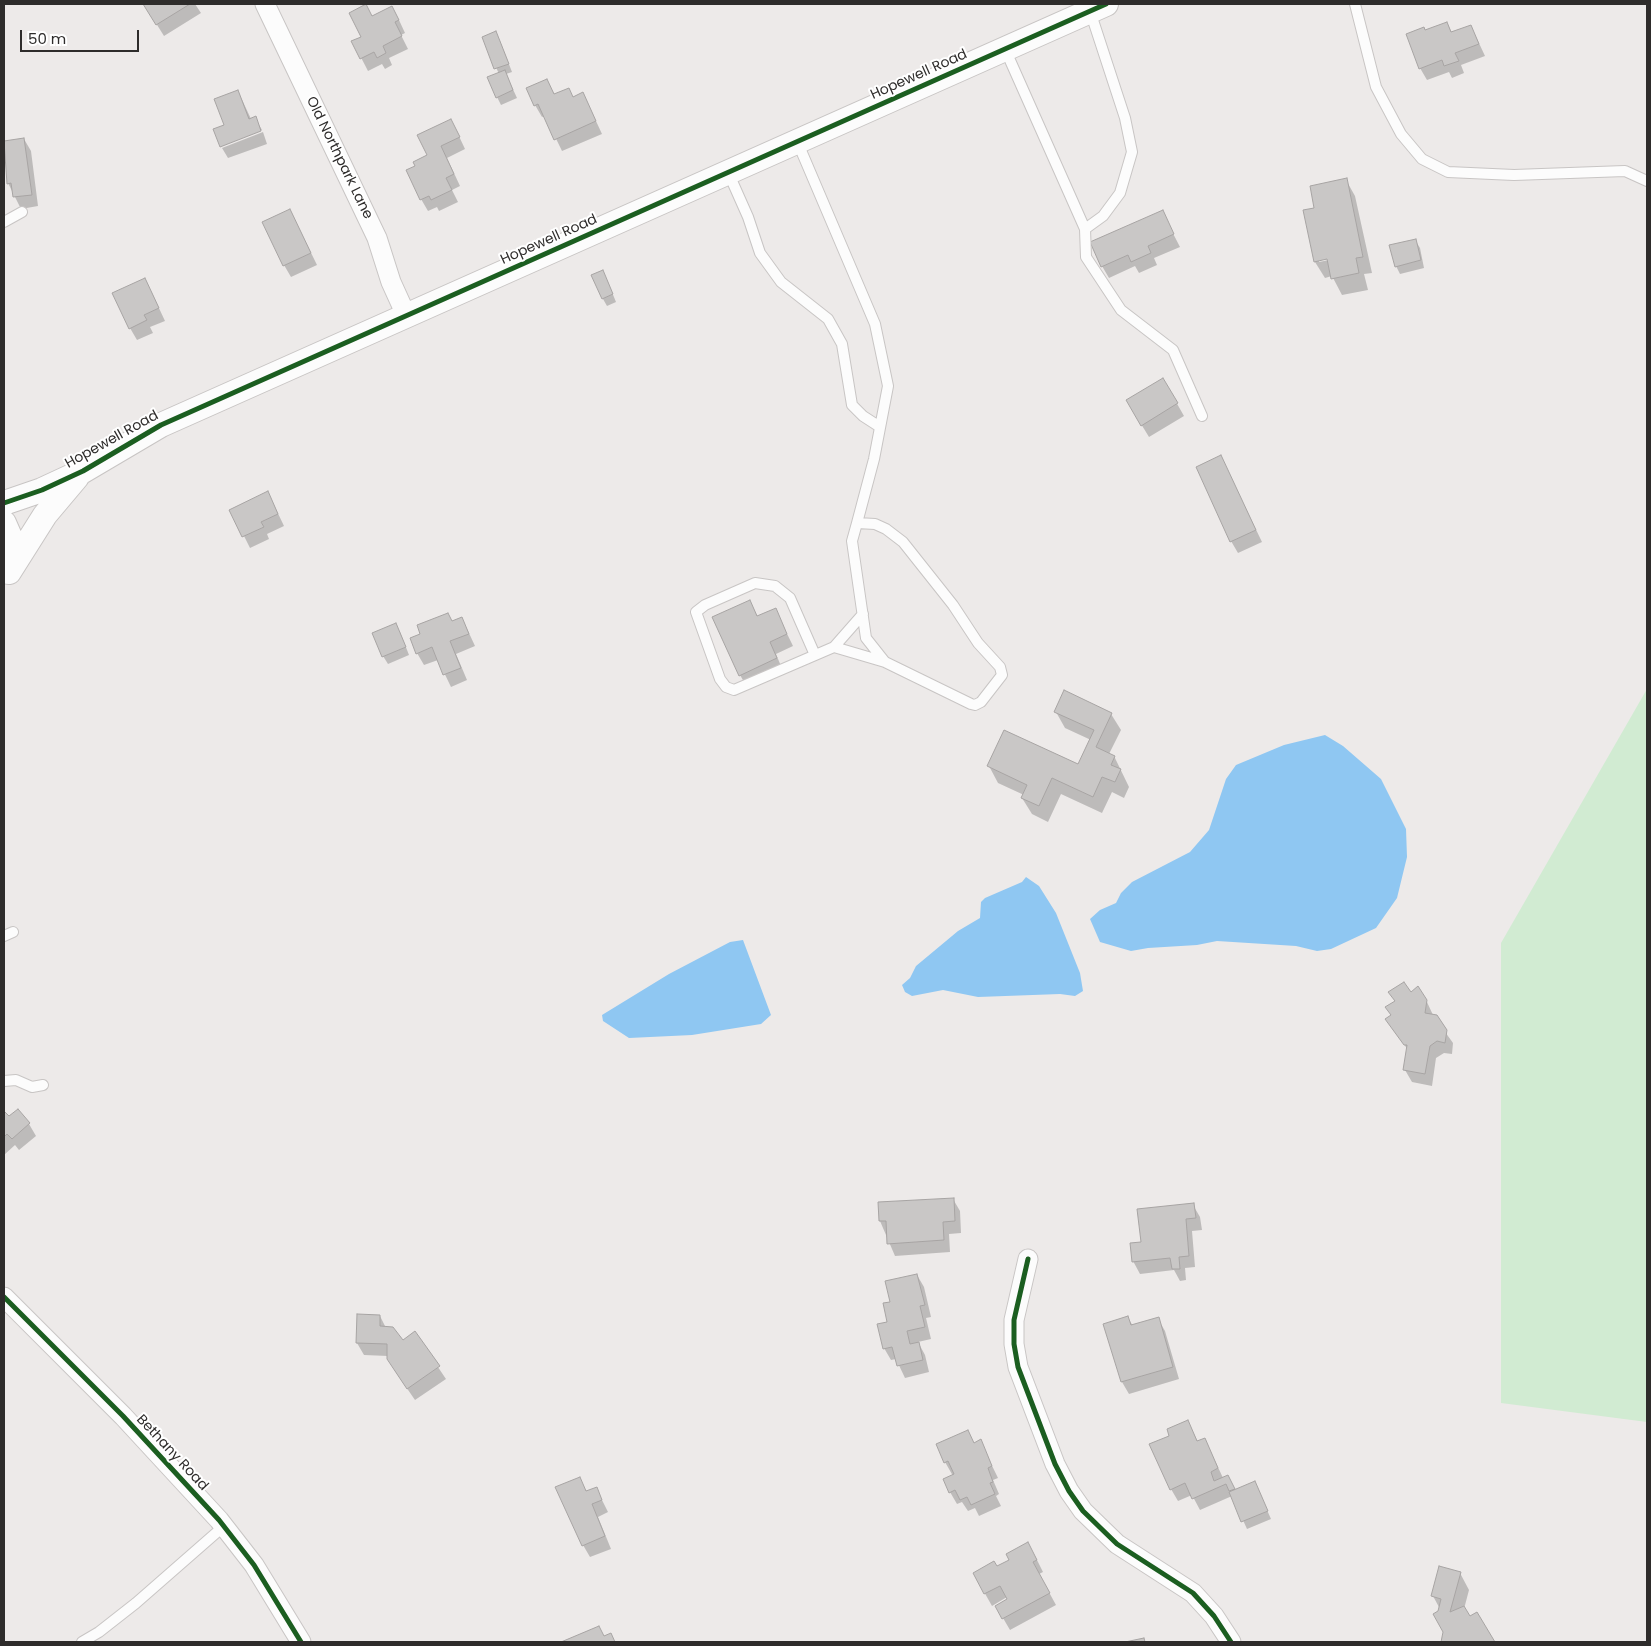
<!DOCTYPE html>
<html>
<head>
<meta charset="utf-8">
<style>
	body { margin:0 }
	#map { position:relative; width:1651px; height:1646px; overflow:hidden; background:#edeae9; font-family:Poppins,sans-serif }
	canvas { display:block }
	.frame { position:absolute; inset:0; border:5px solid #2e2c2b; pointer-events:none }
	.scale { position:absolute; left:20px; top:30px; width:119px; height:22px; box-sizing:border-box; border:2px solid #2e2c2b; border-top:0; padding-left:6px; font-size:15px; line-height:18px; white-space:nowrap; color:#2e2c2b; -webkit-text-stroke:4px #fff; paint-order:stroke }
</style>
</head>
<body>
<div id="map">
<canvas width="1651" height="1646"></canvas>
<div class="frame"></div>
<div class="scale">50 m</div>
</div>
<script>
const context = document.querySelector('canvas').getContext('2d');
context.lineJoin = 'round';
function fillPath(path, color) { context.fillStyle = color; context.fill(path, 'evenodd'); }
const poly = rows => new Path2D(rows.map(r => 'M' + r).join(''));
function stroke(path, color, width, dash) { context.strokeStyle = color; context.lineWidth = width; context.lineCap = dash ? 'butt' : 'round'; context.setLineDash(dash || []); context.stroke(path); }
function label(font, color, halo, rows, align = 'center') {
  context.font = font + ' Poppins,sans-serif'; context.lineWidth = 4; context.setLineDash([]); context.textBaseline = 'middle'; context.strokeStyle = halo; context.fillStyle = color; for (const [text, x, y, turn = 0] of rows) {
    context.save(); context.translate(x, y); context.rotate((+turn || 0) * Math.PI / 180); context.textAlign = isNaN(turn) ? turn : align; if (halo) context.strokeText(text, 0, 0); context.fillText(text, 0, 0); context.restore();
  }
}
const green = poly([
	[1647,689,1647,1422,1501,1403,1501,943]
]);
const water = poly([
	[1325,735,1343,746,1381,779,1406,829,1407,857,1397,898,1376,928,1331,949,1317,951,1296,946,1217,941,1197,945,1148,948,1131,951,1100,942,1090,919,1100,910,1116,903,1121,893,1132,882,1190,852,1209,830,1226,779,1236,765,1284,745],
	[1026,877,1039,886,1056,913,1080,973,1083,991,1075,996,1060,994,978,997,943,990,912,996,905,992,902,985,910,978,916,966,958,931,980,918,981,902,985,898,1022,882],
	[743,940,771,1015,761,1024,692,1035,629,1038,603,1021,602,1015,669,974,730,942]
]);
const shadow = poly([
	[144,4,195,4,201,13,164,36],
	[372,17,399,20,405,33,401,35,408,49,389,58,392,65,385,69,382,64,368,71,353,42,362,38],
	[1447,23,1452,33,1471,26,1485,56,1461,65,1464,73,1452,78,1449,72,1427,80,1420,68,1425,32],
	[483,38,500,41,512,72,506,74,517,98,501,105,497,97,499,74],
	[547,81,555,95,569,89,573,98,583,93,602,134,562,151,545,116,542,117,535,105],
	[238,91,251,119,255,118,262,130,221,145],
	[263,132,267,144,228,158,222,148],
	[457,132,465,149,447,158,460,186,452,190,458,202,439,211,437,207,428,211,421,199,417,167],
	[24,139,31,151,38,206,21,209,8,183,4,142],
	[1346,180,1355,196,1372,273,1364,274,1368,290,1342,295,1332,276,1325,278,1315,262,1316,209],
	[1333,257,1334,259,1319,262,1319,260],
	[290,210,317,265,291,277,284,265],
	[1162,212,1180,247,1154,258,1157,265,1139,273,1135,266,1109,278,1102,266],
	[1415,240,1420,248,1424,268,1400,274,1396,266],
	[607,280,616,302,607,306,603,299],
	[151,291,165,321,150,327,153,333,137,340,130,328],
	[1163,379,1184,416,1149,437,1127,401],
	[1221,457,1262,542,1238,553,1231,541],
	[274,505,284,526,267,534,269,539,250,548,231,510],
	[750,602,758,617,775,609,793,646,776,654,783,671,747,687,740,675],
	[462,618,475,646,456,654,467,680,451,687,438,660,424,665,417,653,452,622],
	[400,632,409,655,388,664,383,656],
	[1056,712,1111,714,1121,730,1109,754,1114,756,1129,787,1124,798,1112,792,1102,813,1061,794,1048,822,1032,814,1022,798,1024,795,998,783,989,766,1079,766,1091,740,1065,728],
	[1410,993,1426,1000,1433,1015,1453,1043,1452,1054,1444,1053,1436,1058,1432,1086,1412,1082,1405,1070,1408,1050,1387,1020,1392,1016],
	[4,1113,9,1118,29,1124,36,1136,19,1150,15,1145,4,1155],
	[953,1199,960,1211,961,1233,949,1234,950,1252,895,1256,880,1221],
	[1193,1205,1200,1217,1202,1230,1192,1231,1195,1267,1185,1268,1186,1280,1180,1281,1174,1270,1140,1274,1133,1261,1142,1243],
	[917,1275,924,1287,931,1317,926,1318,931,1339,918,1342,925,1355,929,1372,905,1378,896,1359,891,1360,884,1348,891,1303],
	[380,1316,386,1328,402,1342,415,1333,446,1379,415,1400,395,1371,388,1356,364,1355,357,1343],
	[1128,1318,1133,1326,1158,1319,1165,1331,1179,1379,1129,1394,1122,1382],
	[1188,1422,1198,1442,1205,1439,1223,1478,1228,1477,1236,1491,1255,1483,1271,1519,1247,1529,1232,1496,1200,1510,1192,1495,1178,1501,1171,1489,1171,1436],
	[968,1432,974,1444,980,1441,998,1478,993,1480,999,1494,996,1496,1001,1506,979,1516,975,1508,968,1511,962,1502,957,1504,950,1492,953,1476,945,1462],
	[579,1479,587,1492,596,1488,608,1512,598,1517,611,1549,590,1557,583,1545],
	[1035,1556,1043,1572,1039,1574,1056,1605,1010,1630,996,1606,1009,1600,1007,1597,992,1606,974,1574,997,1568,1010,1560],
	[1460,1573,1469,1590,1464,1609,1469,1618,1477,1614,1493,1642,1442,1642,1444,1632,1440,1609,1433,1596]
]);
const building = poly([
	[143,4,190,4,156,25,143,4],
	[366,4,372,16,392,6,399,20,395,22,402,36,383,46,386,53,377,58,374,52,360,59,351,41,361,37,349,13,366,4],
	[1447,22,1451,32,1471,25,1479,44,1455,53,1459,61,1444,66,1442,60,1419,69,1406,34,1424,27,1425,30,1447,22],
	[496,31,509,64,494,69,482,37,496,31],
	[505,70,513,90,496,98,487,77,505,70],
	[547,79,554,94,569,88,573,97,583,92,596,121,554,140,538,104,534,106,526,88,547,79],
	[238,90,249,119,256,116,261,131,220,147,213,129,224,125,214,99,238,90],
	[451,119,460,137,441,146,454,174,446,178,452,190,431,200,429,196,420,200,406,170,415,166,413,162,427,155,417,135,451,119],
	[24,138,32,195,13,197,11,183,7,184,4,141,24,138],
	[1347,178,1363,257,1356,258,1359,273,1331,279,1327,259,1314,262,1303,210,1314,208,1310,186,1347,178],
	[290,209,311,253,283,266,262,222,290,209],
	[1163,210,1174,234,1148,246,1151,253,1131,262,1128,255,1101,267,1090,242,1163,210],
	[1416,239,1421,260,1395,267,1389,245,1416,239],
	[603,270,613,294,602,299,591,275,603,270],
	[145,278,159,308,144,315,147,320,129,329,112,293,145,278],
	[1163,378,1178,403,1141,426,1126,400,1163,378],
	[1221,455,1256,530,1230,542,1196,467,1221,455],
	[268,491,278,514,261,522,264,527,242,537,229,510,268,491],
	[750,600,757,616,776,608,787,634,770,642,777,658,739,676,712,617,750,600],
	[448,613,452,621,462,617,469,634,450,641,461,668,443,675,432,647,416,654,410,638,420,634,417,625,448,613],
	[396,623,406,647,382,657,372,633,396,623],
	[1064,690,1112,713,1096,747,1115,756,1111,765,1121,769,1115,782,1102,777,1093,797,1052,778,1039,806,1021,798,1027,785,987,766,1004,730,1078,764,1094,730,1054,712,1064,690],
	[1404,982,1411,992,1418,986,1427,1000,1425,1013,1437,1015,1447,1030,1445,1043,1437,1041,1430,1046,1425,1074,1403,1070,1407,1045,1404,1045,1385,1019,1391,1015,1385,1007,1395,1001,1388,992,1404,982],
	[18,1109,30,1123,12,1139,7,1134,4,1137,4,1111,9,1116,18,1109],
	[954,1198,955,1221,943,1222,944,1240,887,1244,886,1221,879,1221,878,1202,954,1198],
	[1194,1203,1196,1218,1186,1219,1189,1256,1179,1257,1180,1269,1172,1269,1170,1258,1132,1262,1130,1243,1141,1242,1137,1209,1194,1203],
	[917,1274,925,1305,920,1306,925,1327,907,1331,910,1344,919,1342,923,1360,897,1366,892,1347,883,1349,877,1324,887,1322,883,1303,890,1302,885,1281,917,1274],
	[357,1314,380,1315,380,1326,393,1327,403,1340,415,1331,440,1366,407,1389,387,1359,387,1344,356,1343,357,1314],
	[1128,1316,1131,1325,1159,1317,1173,1367,1121,1382,1103,1324,1128,1316],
	[1188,1420,1197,1441,1205,1438,1218,1468,1211,1472,1214,1481,1228,1475,1235,1489,1229,1491,1226,1484,1192,1499,1185,1483,1170,1490,1149,1444,1169,1436,1167,1429,1188,1420],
	[968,1430,974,1443,981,1439,992,1466,988,1468,993,1482,990,1483,995,1494,971,1505,967,1497,960,1500,955,1490,949,1493,943,1479,954,1474,948,1461,944,1463,936,1444,968,1430],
	[580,1477,586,1491,597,1487,602,1500,592,1504,605,1536,582,1546,555,1487,580,1477],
	[1255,1481,1268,1511,1241,1522,1229,1492,1255,1481],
	[1028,1542,1037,1560,1033,1562,1050,1593,1002,1619,995,1606,1007,1599,1000,1586,984,1594,973,1573,994,1561,997,1566,1009,1560,1006,1554,1028,1542],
	[1439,1566,1461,1572,1450,1612,1464,1606,1470,1616,1477,1612,1495,1642,1441,1642,1443,1632,1433,1614,1438,1611,1441,1599,1431,1596,1439,1566],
	[599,1626,604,1636,611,1633,615,1642,561,1642,599,1626],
	[1144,1638,1145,1642,1125,1642,1144,1638]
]);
const service = poly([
	[1355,4,1376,87,1401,134,1422,159,1448,172,1514,175,1625,171,1647,181],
	[1005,49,1085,229,1086,257,1121,310,1173,350,1202,416],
	[797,141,875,324,888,386,874,459,857,523,852,541,866,638,885,662,971,704,975,705,981,702,1002,675,1000,667,978,643,953,605,903,542,886,529,875,524,857,523],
	[728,172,748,217,760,253,781,282,828,319,842,344,852,405,863,416,880,427],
	[4,222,22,212],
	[1085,229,1103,216,1120,193,1132,152,1125,118,1090,11],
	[834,647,885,662],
	[815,655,790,598,775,586,755,583,705,605,696,612,720,679,726,687,734,690,834,647,863,614],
	[4,936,13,932],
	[4,1081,16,1080,32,1087,43,1085],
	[82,1642,99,1632,136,1603,224,1526]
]);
const minor = poly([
	[265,4,377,238,391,282,406,315],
	[1028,1259,1014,1320,1014,1344,1018,1367,1055,1464,1069,1491,1083,1511,1117,1544,1193,1593,1214,1616,1231,1642],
	[4,1297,123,1416,219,1520,254,1565,301,1642]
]);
const tertiary = poly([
	[4,503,42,490,83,471,161,425,1106,4],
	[4,523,11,539,13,556,9,570],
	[9,572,45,515,77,477]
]);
const cycleway = poly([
	[4,503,42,490,83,471,161,425,1106,4],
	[1028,1259,1014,1320,1014,1344,1018,1367,1055,1464,1069,1491,1083,1511,1117,1544,1193,1593,1214,1616,1231,1642],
	[4,1297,123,1416,219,1520,254,1565,301,1642]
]);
const streetNames = [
	["Hopewell Road",919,75,-24],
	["Old Northpark Lane",339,158,64],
	["Hopewell Road",549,240,-24],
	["Hopewell Road",112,440,-29],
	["Bethany Road",172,1453,47]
];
fillPath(green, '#d1ebd2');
fillPath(water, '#8fc7f2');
fillPath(shadow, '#0003');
fillPath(building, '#c9c7c6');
stroke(building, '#a7a4a3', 1);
stroke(service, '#c8c5c4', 12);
stroke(minor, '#c8c5c4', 21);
stroke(tertiary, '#c8c5c4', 26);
stroke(service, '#fcfcfc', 10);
stroke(minor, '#fcfcfc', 19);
stroke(tertiary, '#fcfcfc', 24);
stroke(cycleway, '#1b5e20', 5);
label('14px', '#2e2c2b', '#fff', streetNames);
</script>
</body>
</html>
